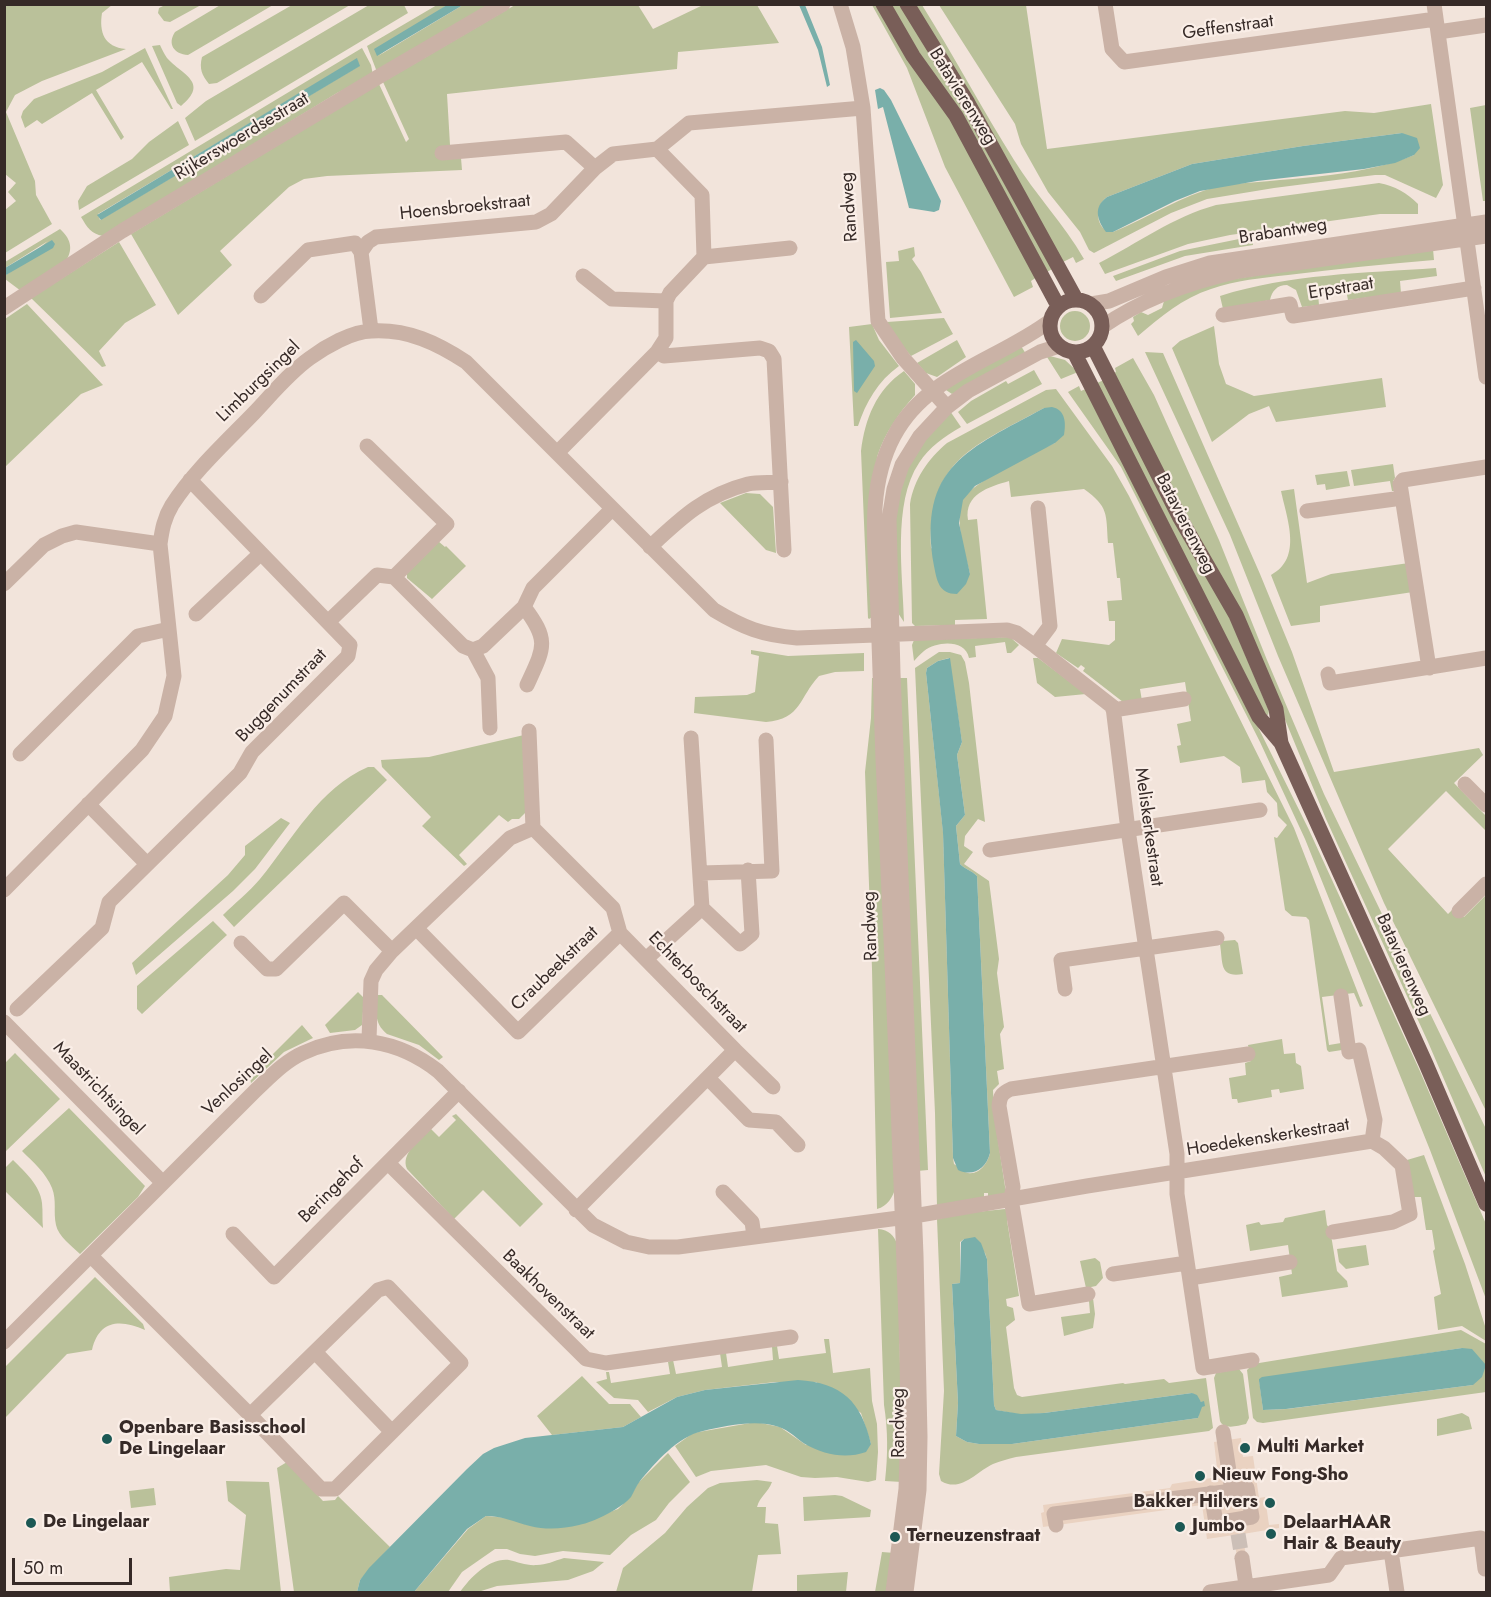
<!DOCTYPE html>
<html>
<head>
<meta charset="utf-8">
<style>
  body { margin:0 }
  #map { position:relative; width:1491px; height:1597px; overflow:hidden; background:#f2e4db; font-family:Jost,sans-serif }
  canvas { display:block }
  .frame { position:absolute; inset:0; border:6px solid #362a27; pointer-events:none }
  .scale { position:absolute; left:12px; top:1558px; width:120px; height:27px; box-sizing:border-box; border:3px solid #362a27; border-top:0; padding-left:8px; font-size:18px; line-height:21px; white-space:nowrap; color:#362a27; -webkit-text-stroke:4px #faeee7; paint-order:stroke }
</style>
</head>
<body>
<div id="map">
<canvas width="1491" height="1597"></canvas>
<div class="frame"></div>
<div class="scale">50 m</div>
</div>
<script>
const g = document.querySelector('canvas').getContext('2d');
g.lineJoin = 'round';
function paint(path, color) { g.fillStyle = color; g.fill(path, 'evenodd'); }
function trace(path, color, width, dash) { g.strokeStyle = color; g.lineWidth = width; g.lineCap = dash ? 'butt' : 'round'; g.setLineDash(dash || []); g.stroke(path); }
function drawText(font, color, halo, rows, align = 'center') {
  g.font = font + ' Jost,sans-serif'; g.lineWidth = 4.5; g.setLineDash([]); g.textBaseline = 'middle'; g.strokeStyle = halo; g.fillStyle = color; for (const [text, x, y, turn = 0] of rows) {
    g.save(); g.translate(x, y); g.rotate((+turn || 0) * Math.PI / 180); g.textAlign = isNaN(turn) ? turn : align; if (halo) g.strokeText(text, 0, 0); g.fillText(text, 0, 0); g.restore();
  }
}
const green = new Path2D(`
  M222,4l51,1 -85,50c-14,-1 -21,-11 -13,-23z
  M4,5h108l-10,8c-3,19 2,34 24,36l-84,32 -27,14 -9,17 29,69 1,14 16,29 -47,29v-43l11,-9 -8,-9 8,-9 -11,-9z
  M165,5v-1l36,1 -31,17 -6,-1 -6,-8 1,-5z
  M292,5h58l-133,78 -8,1c-7,-9 -10,-15 -7,-27z
  M369,5h35l4,8 -213,128 -10,-23 21,-17z
  M437,5h10l-69,51 85,-51h27l-113,67 -10,-26z
  M515,5h123l15,24 50,-24h54l22,38 -101,9 -1,17 -230,25 3,51 11,13 1,12 -135,6 -23,3 -15,8 -69,64 12,14 -54,50 -47,-81 248,-150 27,58 3,-3 -26,-57z
  M872,5h5l81,127 79,145 -6,4 2,6 -19,10 -69,-130 -38,-99z
  M889,5h13l36,59 114,205 -5,3z
  M914,5h8c32,51 60,104 92,155 21,34 50,64 70,99l-8,4 -3,-6 -12,6z
  M939,5h87l21,144 298,-38 29,2 57,-9 12,81 -7,13 -51,-23h-10l-101,13 -67,11 -36,14 -77,40 -5,-3 -9,-18 -32,-40 -27,-48 -6,-20zM1402,133l12,22c-58,24 -133,23 -195,31 -38,10 -70,31 -106,46 -18,-1 -19,-26 -6,-35l85,-33 111,-18z
  M160,45c2,4 4,9 7,13 15,17 43,24 14,48l-4,-3 -25,-57z
  M145,48l28,61h-2l-29,-47 -46,28 28,47 -3,3 -29,-47 -50,31 -5,-4 -12,8 -4,-11 2,-6 11,-12 68,-27z
  M362,48l9,17 2,10 -36,18 -234,143c-12,-2 -16,-9 -22,-19zM357,59l2,7 -259,154 -2,-6z
  M1486,105v96h-3l-13,-93z
  M178,121l11,24 -110,65 -1,-9 9,-15 45,-27 17,-17z
  M1379,183c16,3 28,10 39,21v10h-38l-150,21 -42,9 -83,30 -6,-11c39,-20 74,-46 117,-58z
  M60,229c10,9 14,19 6,32l-45,30 -16,-12 -1,-6 2,2 42,-34 -43,27v-6z
  M1239,239l1,5 13,-1v2l-68,11 -69,25 -3,-5 67,-25z
  M119,242l37,63 -31,18 -26,28 7,15 -4,1 -71,-69z
  M914,247l1,9 -3,3 9,13 21,41 -52,5 -4,-56 13,-1 -1,-10z
  M1433,249l1,11c-49,4 -98,9 -146,15 -26,3 -52,5 -77,14 -28,9 -51,28 -73,47l-7,-12 3,-3 -1,-4 8,-5 7,3 14,-7 2,-7 49,-19z
  M1436,268l1,8 -37,5 1,12 -53,7 -2,-10 -28,4 1,11 -17,2 -6,-17 -9,-5c-10,0 -15,6 -17,15l-47,9 -3,-13c69,-22 144,-23 216,-28z
  M27,304l76,81 -22,9 -76,73v-148z
  M1060 326a15 15 0 1 1 30 0a15 15 0 1 1-30 0Z
  M944,318l9,16 -42,22 -12,-14 -12,-20z
  M872,324l7,16 20,26c-21,15 -33,36 -41,60h-4l-5,-99z
  M1214,326l5,38 7,20 28,12 128,-18 4,29 -110,15 -7,-16 -20,8 -37,28 -40,-94 8,-7z
  M957,340l9,17 -29,20 -11,-4 -9,-10z
  M1021,346l5,8 -74,40 -9,-6z
  M1145,352l18,1 97,221 32,78 42,120 145,-24 4,7 -29,28 32,33v15l-40,-40 -58,58 60,65 6,-6 10,9 22,-22v216l-102,-208 -106,-247 -48,-121z
  M1050,356l15,4 13,12 -17,7 -14,-22z
  M1133,358l21,37 65,145 48,120 57,134 162,335v48l-58,-135 -102,-223 -82,-199 -133,-246 5,-2 -1,-4z
  M1034,370l8,14 -75,40 -9,-12 13,-11 35,-20 2,3z
  M904,371l11,13v11c-17,19 -30,38 -38,62l-5,160 -3,2 -1,-1 -7,-167c4,-32 15,-61 43,-80z
  M1104,380l116,215 49,116 -1,4 -4,-1 -167,-331z
  M1079,386l2,5 7,-3 119,236 102,206 110,239 67,155v75l-56,-149 -125,-311 -45,-97 -139,-275 -53,-75z
  M1056,389l56,77 17,30 165,332 69,178 -3,1 -6,-14 -32,4 7,48 12,-2 1,7 -13,2 -2,-2 -18,-130 -3,-3 -14,-1 -7,-6 -11,-73 3,1 10,-13 -9,-9 -1,-13 -10,-11 -2,-12 -23,3 -2,-16 -16,-11 -44,7 -3,-17 4,-1 -4,-21 14,-3 -6,-39 -45,7 2,12 -19,1 -40,-31 2,-3 -4,-3 -3,3 -22,-15 6,-14 47,6 6,-5v-19h-6l-2,-20 15,-1 -2,-22h-3l-4,-35h-5c-2,-29 1,-36 -24,-54l-73,8 -2,-16c-20,6 -45,13 -41,39l9,-1 10,100 -32,1v5l-40,1 -3,-3 -2,-119c4,-25 18,-45 37,-61l99,-53zM1044,408l11,35c-18,8 -87,41 -93,58 -7,23 3,51 8,73l-39,-26c-3,-90 44,-102 113,-140z
  M950,411l11,16c-16,9 -32,20 -42,36 -27,40 -16,112 -15,159l-8,-12 -2,-92 10,-45 21,-34z
  M1393,464l2,14 -2,3 1,10h-2l-2,-10 -36,5 -3,-16z
  M1347,471l3,15 -24,4 -1,-6 -8,1 -2,-10z
  M1294,489l13,94 24,-9 78,-11 4,29 -93,14v16l-29,4 -20,-51c32,-17 16,-56 10,-84z
  M746,493l14,1 13,13 3,46 -10,-3 -46,-47z
  M438,541l7,6 1,-1 20,20 -34,33 -25,-21v-7z
  M1010,637l9,8 -8,8h-4l-2,-11 -30,4 1,11 -7,1c-4,-19 -32,-17 -45,-7 -4,3 -7,7 -10,10l-2,-16 2,-5z
  M751,650l37,6 76,-3v18l-29,1 -16,4c-20,21 -17,43 -53,46l-72,-9 1,-16 52,-2 8,-3 4,-36 -8,-2z
  M939,652h11l11,3 4,7 4,21 16,139 -7,-3 -13,17 -1,10 9,6 -9,12 25,17 10,78 -2,14 7,54 -4,7 4,35 -7,2 2,13 -6,6 1,24 12,79 -18,5v-5h-4v5l-47,9 -2,-94 -20,-445zM949,658l13,84 -5,13 8,60 -9,11 4,38c5,5 11,6 17,12l13,277c-2,9 -10,22 -22,20 -5,-1 -10,-7 -14,-9l-1,-6 -10,-326 -17,-159 1,-5 11,-7z
  M1033,658h5l48,36 -31,3 -18,-14z
  M872,678h4l20,509c-4,11 -8,19 -19,22l-5,-240 -7,-197 6,-54z
  M897,678h10l21,492 -11,1z
  M524,735l2,77 -7,7h-7l-4,3 -9,-7 -40,40 8,9 -3,2 -42,-40 9,-9 -49,-50 -1,-7 48,-3z
  M368,767h6l13,13 -153,147 -11,-12c12,-12 26,-23 37,-36 33,-40 59,-91 108,-112z
  M281,818l9,5 -35,46 -22,22 -97,84 -4,-12 96,-88 17,-20v-9z
  M213,921l14,14 -85,79 -5,-5v-23z
  M1235,940l3,3 5,31c-24,4 -20,-11 -23,-30l3,-3z
  M358,992l6,6 -2,27 -7,5 -25,3 -5,-8z
  M377,995h5l61,62 -4,3 -20,-15 -32,-11c-14,-12 -10,-22 -10,-39z
  M302,1025l11,13 -29,14 -33,31 -1,-6z
  M1282,1039l2,15 11,-1 1,10 5,3 3,23 -24,4 -1,-4 -8,1 1,7 -34,6 -1,-4h-5l-3,-21 17,-3 -1,-12 6,-2 -3,-16z
  M15,1053l45,46 -55,53v-89z
  M69,1108l76,78 -7,11 -58,57c-8,-8 -22,-18 -24,-29 -3,-13 1,-24 -4,-37 -6,-15 -19,-26 -30,-37z
  M456,1114l87,90 -23,23 -37,-37 -29,29 -47,-50c-7,-16 14,-30 24,-40l8,8 17,-17 -4,-4z
  M1424,1155l41,109 21,65v12l-24,-15 -24,4 -4,-33 7,-3 -8,-43 2,-2 -3,-19h-6l-5,-33h-8l-6,-37z
  M13,1160c12,12 27,25 29,43 1,9 0,17 1,25l-38,-37v-23z
  M1005,1209l3,2 -1,9 12,76 -13,3 1,7 6,2 2,12 -9,7 8,61 3,7 5,2 101,-14 2,1 39,-5 5,4 37,-5 7,50 -4,3 -193,26c-8,2 -16,4 -23,7 -17,8 -32,29 -52,17l-2,-7 5,-83 -7,-172 39,-7zM964,1239l21,14 2,6 7,146 2,5 26,5 22,-2 148,-20 9,9 -3,16 -186,26h-33l-12,-2 -11,-6 2,-33 -6,-119 8,-1v-41z
  M1325,1210l2,15 3,4 7,42 10,10 1,6 -66,10 -3,-20 13,-3 -4,-29 -38,6 -4,-26 13,-3 2,3 22,-3 2,-4z
  M878,1229c11,1 16,6 20,17l4,236 -17,-1c3,-26 3,-51 -1,-76z
  M1366,1245l3,20 -23,4 -7,-7 -2,-13z
  M1095,1258l5,4 3,16 -7,8 -10,2 -6,-27z
  M95,1277l48,47 2,6c-25,-11 -46,-10 -53,20l-25,4 -62,64v-51z
  M1093,1298l2,16 -2,14 -29,8 -3,-19 29,-4 -1,-12z
  M1461,1330l25,14v48l-223,31 -6,-1 -4,-4 -6,-48 6,-6zM1462,1348l11,37 -186,24 -24,1 -4,-31z
  M824,1339h5l4,34 37,-5 2,33 5,23 1,28 -2,28 -8,2 -31,-5 -22,1 -14,-1 -35,-12 -55,6 -15,6 -21,-31 18,-13 63,-11 24,5 26,18 65,-1 -10,-31 -45,-31h-41l-70,8 -28,7 -29,15 -10,-12 -24,-2 -18,-16 11,-3 -1,-7h3l2,11 59,-9 -2,-12 5,-2 3,14 46,-7 -2,-14h6l2,14 45,-7 -1,-13 5,-1 2,13 47,-6z
  M1239,1369l4,5 6,44 -3,6c-9,2 -22,6 -26,-3l-6,-43 2,-5z
  M582,1376l27,28h21l11,13 -18,10 -71,8 -15,-19z
  M1462,1413l7,4 3,12 -35,7v-17z
  M668,1453l22,29 -21,21 -13,17 -25,15 -21,20 -47,-4 -28,5 -15,-2 -13,-5h-12l-33,23 -14,20h-34l54,-63 18,-13 22,2 20,7 76,-11 14,-5 12,-12 8,-14z
  M287,1462l36,39 12,-1 3,-4 52,51 -30,33 -3,12h-63l-17,-124z
  M757,1480l15,2c-4,11 -12,14 -15,25h9l-1,16 13,1 3,30 -23,1 -6,37h-136l7,-24 42,-35 22,-26 21,-19 12,-5z
  M226,1481l43,1 12,110h-111l-1,-15 57,-8 14,1 6,-55 -18,-14z
  M154,1488l2,17 -25,3 -2,-17z
  M835,1495l7,1 29,14 -1,7 -66,4 -1,-24z
  M882,1552l13,1 -6,39h-14z
  M564,1558l40,4 -11,9 -25,9 -71,6 -19,6h-18c11,-15 29,-34 49,-32 9,2 18,6 28,5 9,0 17,-4 27,-7z
  M848,1572l-2,20h-49v-17z`);
const plaza = new Path2D(`
  M1241,1438l2,19 10,-1 6,42 6,-1 4,28 10,-1v4l-36,6 3,24 -9,1 -3,-24 -27,4 -5,-34 -159,22 -2,-14 3,-1 -1,-7 127,-17 2,-4 46,-7 -4,-35z`);
const water = new Path2D(`
  M447,5h16l-86,51 -3,-7z
  M799,5h6l17,42 8,38 -3,2 -9,-37z
  M357,58l3,8 -259,154 -4,-5z
  M880,88l4,2 7,10 50,101 -2,9 -5,2 -25,-4 -26,-101 -5,2 -3,-19z
  M1402,133l15,5 3,10 -6,7 -19,8 -31,6 -107,12 -57,10 -25,10 -62,31h-7c-9,-12 -13,-25 1,-35l85,-33 111,-18z
  M52,240l3,4 -2,4 -47,27 -1,-7z
  M856,340l18,21 1,5 -18,27 -3,-2 -1,-49z
  M1052,407c14,3 14,17 12,28l-9,8 -80,43 -12,14 -4,23 11,51 -4,10 -9,10c-18,0 -20,-13 -23,-28 -17,-100 35,-117 110,-158z
  M950,658l12,84 -5,13 8,60 -9,11 4,38c5,5 11,6 17,12l13,277c-4,16 -17,24 -32,17l-5,-12 -10,-325 -17,-160 1,-5 11,-7z
  M975,1237l6,6 6,16 7,146 2,5 25,4 23,-1 148,-20 5,2 4,7 3,-1 1,5 -3,1 -4,11 -186,26h-33l-12,-2 -11,-6 2,-33 -6,-119 8,-1 1,-41 3,-3z
  M1462,1348l10,1 14,16 -4,12 -9,8 -187,24 -23,1 -4,-29v-2l3,-2z
  M798,1380c44,3 63,21 73,64l-5,8c-20,7 -42,3 -61,-8 -8,-5 -16,-14 -26,-17 -24,-8 -52,-1 -76,4 -25,5 -48,32 -63,50 -4,5 -6,11 -9,16 -9,11 -37,25 -52,28 -16,4 -33,5 -49,1 -16,-4 -28,-10 -44,-10l-19,13 -53,63h-57l3,-12 9,-12 98,-99 16,-15 11,-6 31,-10 98,-11 54,-30 28,-7z`);
const minorTunnel = new Path2D(`
  M1238,1534l4,24`);
const minor = new Path2D(`
  M840,4l13,43 10,61 15,213 25,37 44,49
  M1105,4l7,45 12,13 312,-43
  M1434,4l52,373
  M1438,32l48,-7
  M657,149l32,-26 174,-15
  M442,153l124,-11 29,26
  M704,257l86,-9
  M583,276l29,23 54,2
  M261,296l47,-46 47,-7 6,9
  M1091,304l18,-3 57,-24 44,-14 276,-41
  M4,308l118,-77 256,-154 125,-73
  M1223,315l67,-11 3,12 181,-28
  M1102,327c41,-29 89,-45 137,-56l247,-35
  M371,330l-10,-78 7,-10 8,-5 160,-15 15,-8 44,-46 18,-14 44,-5 45,46 2,62 -34,36 -4,8v37l-9,14 -99,100
  M657,352l7,4 96,-8 9,3 5,8 10,191
  M1307,511l95,-13
  M650,547c31,-29 55,-52 98,-63 10,-2 22,-1 33,-2
  M394,577l69,69 10,4 10,-4 41,-39 9,-19 79,-79
  M4,584l40,-39 18,-9 14,-4 84,12
  M524,607c26,34 20,41 3,78
  M196,614l64,-60
  M328,622l49,-47 17,2 53,-53 -80,-78
  M1035,646l15,-20 -12,-118
  M473,650l15,28 2,50
  M1429,668l-29,-184 3,-4 83,-13
  M1328,674l2,9 156,-25
  M1113,710l71,-11
  M20,754l118,-118 31,-7
  M1465,784l21,21
  M88,804l59,60
  M533,828l80,80 7,25 115,117 -159,160
  M990,850l270,-40
  M701,873l71,-2 -6,-131
  M4,890l138,-140 23,-34 9,-40 -14,-132c2,-14 4,-26 12,-39 22,-34 54,-63 82,-92 18,-19 35,-40 56,-55 15,-11 42,-27 62,-27 36,-2 65,12 94,31l248,248c30,18 48,25 83,28l210,-8 10,3 18,13 78,61 15,123 49,324v40l26,174 49,-8
  M702,908l38,36 12,-10 -4,-64
  M1459,911l27,-27
  M416,928l102,104 102,-99
  M241,943l26,26h9l68,-66 48,48
  M646,959l56,-51 -11,-170
  M1065,989l-4,-29 156,-22
  M17,1009l85,-81 7,-26 131,-129 12,-21 96,-96 2,-11 -160,-165
  M4,1022l159,161
  M369,1040l2,-59 5,-11 16,-19 118,-113 23,-10 -4,-97
  M735,1050l38,37
  M708,1078l41,42 27,2 22,23
  M388,1163l198,196 20,4 185,-26
  M723,1192l29,30 2,14
  M1333,1232l60,-10 17,-8 -8,-49 -18,-17 -12,-7
  M233,1234l41,43 185,-186
  M91,1256l159,159
  M1113,1274l74,-11
  M1190,1278l100,-16
  M388,1287l73,76 -126,126h-14l-71,-74 128,-125z
  M1088,1294l-59,10 -18,-105 2,-12 -14,-81c1,-10 3,-13 12,-17l237,-35
  M4,1342l252,-252c14,-13 29,-29 47,-37 47,-22 95,-13 135,18l155,154 33,17 23,5h29l236,-31 173,-30 285,-45 3,-21 -16,-70 -10,2 -8,-56
  M315,1352l77,80
  M1211,1493l5,30 36,-6 -5,-29 -15,3
  M1056,1525l-2,-11 178,-23 -9,-59
  M1391,1551l6,41
  M1242,1558l5,34
  M893,1592l13,-103 2,-66 -1,-68c-6,-199 -15,-398 -24,-596 -2,-49 -3,-97 -5,-146 -2,-59 -13,-123 16,-177 32,-61 104,-76 156,-115
  M906,1592l13,-102 1,-53 -4,-182 -23,-582 -4,-154 5,-30 8,-24 18,-29 27,-29 21,-16 72,-39 19,-6
  M1210,1592l119,-17 12,-17 140,-20 4,31`);
const major = new Path2D(`
  M883,4l30,52 43,60 102,190
  M907,4l61,99 108,196
  M1050 326a26 26 0 1 1 52 0a26 26 0 1 1-52 0Z
  M1093,346l87,172 56,97 40,94 5,34
  M1074,352l185,365 22,26 145,321 60,140`);
const markers = [
  [107,1439,6,"#1c5854"],
  [1245,1448,6,"#1c5854"],
  [1200,1476,6,"#1c5854"],
  [1270,1503,6,"#1c5854"],
  [31,1523,6,"#1c5854"],
  [1180,1527,6,"#1c5854"],
  [1271,1534,6,"#1c5854"],
  [895,1537,6,"#1c5854"]
];
const streetNames = [
  ["Geffenstraat",1228,28,-8],
  ["Batavierenweg",962,97,58],
  ["Rijkerswoerdsestraat",242,137,-31],
  ["Randweg",850,207,-94],
  ["Hoensbroekstraat",465,208,-6],
  ["Brabantweg",1283,232,-9],
  ["Erpstraat",1341,289,-9],
  ["Limburgsingel",259,382,-44],
  ["Batavierenweg",1185,524,63],
  ["Buggenumstraat",282,696,-46],
  ["Meliskerkestraat",1148,827,82],
  ["Randweg",871,926,-92],
  ["Batavierenweg",1403,965,66],
  ["Craubeekstraat",555,969,-44],
  ["Echterboschstraat",697,983,46],
  ["Venlosingel",238,1083,-43],
  ["Maastrichtsingel",98,1089,46],
  ["Hoedekenskerkestraat",1268,1138,-9],
  ["Beringehof",332,1191,-45],
  ["Baakhovenstraat",548,1295,44],
  ["Randweg",900,1423,-90]
];
const poiNames = [
  ["Openbare Basisschool",119,1429],
  ["De Lingelaar",119,1450],
  ["Multi Market",1257,1448],
  ["Nieuw Fong-Sho",1212,1476],
  ["Bakker Hilvers",1258,1503,"right"],
  ["De Lingelaar",43,1523],
  ["DelaarHAAR",1283,1524],
  ["Hair & Beauty",1283,1545],
  ["Jumbo",1192,1527],
  ["Terneuzenstraat",907,1537]
];
paint(green, '#bac19a');
paint(plaza, '#ead2c1');
paint(water, '#79afaa');
trace(minorTunnel, '#ccbfb7', 15, [15, 8]);
trace(minor, '#cab2a6', 15);
trace(major, '#795e58', 15);
for (const [x, y, r, color] of markers) { const dot = new Path2D(); dot.arc(x, y, r, 0, 2 * Math.PI); g.fillStyle = color; g.fill(dot); trace(dot, '#faeee7', 2); }
drawText('18px', '#362a27', '#faeee7', streetNames);
drawText('bold 18px', '#362a27', '#faeee7', poiNames, 'left');
</script>
</body>
</html>
